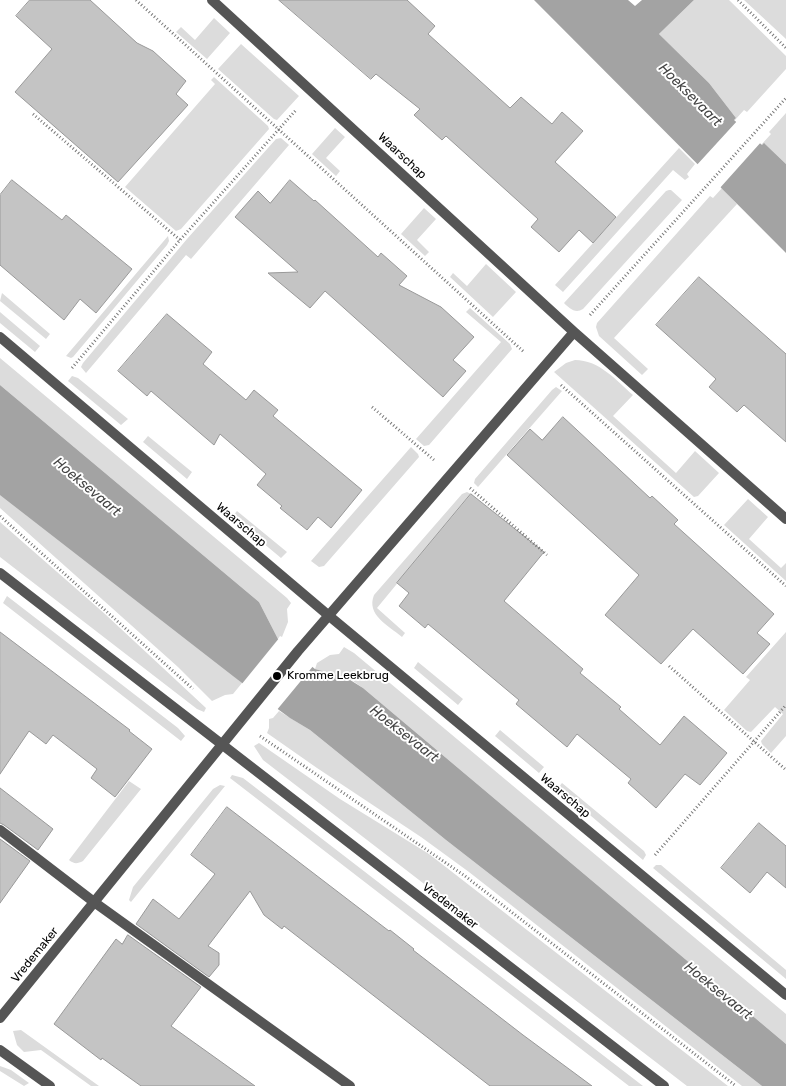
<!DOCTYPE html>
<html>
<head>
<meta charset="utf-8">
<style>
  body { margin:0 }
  canvas { display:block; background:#fff }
</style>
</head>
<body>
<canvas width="786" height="1086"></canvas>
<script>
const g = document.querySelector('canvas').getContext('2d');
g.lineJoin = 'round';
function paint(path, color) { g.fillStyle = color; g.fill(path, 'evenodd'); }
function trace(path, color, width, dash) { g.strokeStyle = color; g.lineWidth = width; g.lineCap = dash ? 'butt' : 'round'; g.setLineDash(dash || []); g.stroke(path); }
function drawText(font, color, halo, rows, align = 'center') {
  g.font = font + ' Rubik,sans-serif'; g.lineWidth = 4; g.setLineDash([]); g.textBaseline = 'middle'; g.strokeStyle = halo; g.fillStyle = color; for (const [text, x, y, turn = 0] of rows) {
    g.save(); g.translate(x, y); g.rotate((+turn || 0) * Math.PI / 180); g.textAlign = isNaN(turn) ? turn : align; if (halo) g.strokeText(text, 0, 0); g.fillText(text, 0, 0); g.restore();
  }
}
const green = new Path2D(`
  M694,0h35l57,56v13l-39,43 -3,-2 -9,10h-1l2,-2 -27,-35 -50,-49z
  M744,0h42v39z
  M214,18l16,15 -23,26 -31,-27 5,-5 14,13z
  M241,44l58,52 -22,24 -3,-1 -56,-50z
  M214,77l54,49 1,3 -88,100 -5,2 -51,-44 90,-103 -4,-4z
  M786,113v51l-21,-20 -4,1 10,-11 -2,-2z
  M335,128l10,9 -19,21 14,13 -4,5 -24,-22z
  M281,138l8,7 -98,114 -5,-4 -100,118 -5,-6 2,-4 104,-124 89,-100z
  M679,148l16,16 -8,10 2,3 -4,3 -12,-10 -110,122 -8,-7z
  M722,188l15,16 -123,134 34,31 -6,6 -43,-39 -3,-9 1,-4 113,-127 3,2z
  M669,190h2l11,10 -99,109c-8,5 -14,-1 -19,-6l102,-112z
  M424,208l12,11 -19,21 12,12 -4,4 -24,-22z
  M168,236l1,5 -2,4 -94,112 -2,1 -5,-2z
  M486,264l30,28 -23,25 -43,-40 3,-4 14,13z
  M2,293l48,41 -4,5 -46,-38z
  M470,308l40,36 2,5 -83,96 -5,1 -8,-7 85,-97 -35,-30z
  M0,312l40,34 -5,6 -35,-29z
  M0,358l287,240 4,5 -4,6 1,13 -6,15 -2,-1 -2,3 -19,-37 -259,-217z
  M575,360c24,0 41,20 58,35l-20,21 63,57 19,-22 24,22 -21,23 -4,1 -140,-125 12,-9z
  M72,376l6,2 50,41 -7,6 -53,-44z
  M556,387l6,4 -84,96 -4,-4 1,-4 77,-89z
  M148,436l44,36 -5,7 -44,-37z
  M411,447l7,7 1,3 -95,109 -5,1 -8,-6z
  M0,468l242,215 -9,11 -8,1 -13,6 -34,-34 -178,-159z
  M467,492l4,2 -94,114 28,25 -3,4c-14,-12 -36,-22 -28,-42l88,-101z
  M748,499l20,18 -19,22 32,29 5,-5v18l-62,-56z
  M237,511l50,41 -6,6 -49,-41z
  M0,522l105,92 101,94 -2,4 -7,-3 -197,-152z
  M7,596l171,132 7,8 -4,5 -178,-138z
  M786,632v104l-15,17 -9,-9 -1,-3 22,-27 -8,-7 -24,25 -4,-1 -23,-21 26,-30 -4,-3z
  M344,647l10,6 432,361v30l-423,-356 -10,-7 -38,-12 2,-6 13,-8 9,-1z
  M418,662l45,37 -5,6 -44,-37z
  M279,711l31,19 136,110 316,246h-20l-273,-214 -48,-35 -104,-69 -50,-35 2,-5v-9l4,-1z
  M500,730l44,37 -5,6 -44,-37z
  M259,743l81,56 89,55 299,232h-41l-424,-326 -9,-14z
  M232,775l11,3 400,308h-14l-399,-308z
  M129,781l12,8 -58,72c-6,3 -9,3 -14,-1z
  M562,783l82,68 2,4 -3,5 -85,-72z
  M220,785l5,1 -94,116 -2,-2 4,-13 80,-98z
  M656,865h5l125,105v9l-133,-111z
  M21,1030l78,56h-8l-50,-36 -17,2 -7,-7 -4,-14z
  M0,1066l11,4 18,13 -5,3 -24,-15z`);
const water = new Path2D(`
  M534,0h94l7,6 7,-6h52l-35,34 50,49 27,35 -2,2 28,25 2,-2 22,21v89z
  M0,385l259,217 19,37 37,30 32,9 16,10 423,356v42h-24l-316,-246 -136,-110 -20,-12 -48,-35 -242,-188z`);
const pier = new Path2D(`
  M738,120l24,21 -43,48 -24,-22z
  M280,637l34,28 -38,46 -35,-26z`);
const building = new Path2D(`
  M30,0h60l47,43 16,8 33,30 -10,13 12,11 -70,77 -103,-90 37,-43 -36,-33z
  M279,0h128l28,26 -7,8 82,74 11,-11 31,27 10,-12 21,19 -28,31 61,55 -23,26 -14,-13 -20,22 -28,-25 7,-8 -92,-83 -4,4 -28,-25 6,-6 -44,-35 -5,5z
  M12,180l50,40 4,-5 66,54 -36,44 -16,-14 -16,21 -64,-55v-70z
  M290,180l24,21 1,-1 63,57 3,-4 26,23 -8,9 42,22 33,30 -21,23 13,11 -23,26 -118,-106 -15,17 -42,-35 30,-1 -63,-55 23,-26 12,12z
  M699,277l87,77v88l-42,-37 -7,7 -28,-25 7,-8 -60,-54z
  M167,314l45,38 -9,12 43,36 8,-10 24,20 -5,6 89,74 -31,38 -13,-11 -11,13 -27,-22 2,-2 -25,-21 9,-11 -46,-40 -6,11 -63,-54 -4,5 -29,-25z
  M563,417l87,81 2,-2 26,24 -4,4 100,90 -17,19 13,11 -27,30 -50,-45 -32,35 -56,-49 34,-40 -132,-120 23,-26 12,11z
  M471,494l73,58 -40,49 79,68 -3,4 41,34 -2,2 41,36 24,-29 43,37 -27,32 -15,-11 -29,34 -28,-25 3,-4 -54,-45 -10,13 -51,-43 3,-4 -91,-76 -3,4 -26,-22 10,-13 -12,-10z
  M0,632l130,98 -1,1 23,18 -37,48 -24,-19 6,-9 -44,-34 -7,9 -17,-13 -29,43z
  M0,788l53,41 -15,21 -34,-25 -4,-2z
  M227,807l162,124 1,-1 24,19 -1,1 110,85 69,51h-102l-206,-160 -2,3 -18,-14 -14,-24 -42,55 11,7v12l-10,12 -73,-53 17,-25 26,20 36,-45 -24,-19z
  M759,823l27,23v42l-19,-16 -17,21 -29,-25z
  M0,839l30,22 -30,42z
  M128,935l73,52 -30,39 84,60h-114l-39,-28 -1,2 -47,-36 62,-85 6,5z`);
const path = new Path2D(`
  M136,0l388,352
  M738,0l48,48
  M33,114l147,126
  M590,315l196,-217
  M72,368l108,-128 116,-130
  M561,385l225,201
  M372,407l62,53
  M470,488l77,67
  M0,516l193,173
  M669,666l117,104
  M260,736l205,140 271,210
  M655,855l131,-150`);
const service = new Path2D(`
  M0,830l94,72 256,184`);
const minor = new Path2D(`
  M212,0l362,332 212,187
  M0,337l328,278 458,380
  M0,573l664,513
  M0,1018l298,-367 276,-319
  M0,1050l50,36`);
const markers = [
  [277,676,5,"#000"]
];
const streetNames = [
  ["Waarschap",402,156,43],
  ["Waarschap",241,525,40],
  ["Waarschap",565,796,40],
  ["Vredemaker",450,906,38],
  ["Vredemaker",35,955,-51]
];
const poiNames = [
  ["Kromme Leekbrug",287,676]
];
const waterNames = [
  ["Hoeksevaart",690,95,45],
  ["Hoeksevaart",87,487,40],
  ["Hoeksevaart",404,734,38],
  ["Hoeksevaart",718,991,39]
];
paint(green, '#dcdcdc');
paint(water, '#a3a3a3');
paint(pier, '#fff');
paint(building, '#c4c4c4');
trace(building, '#999', 1);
trace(path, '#777', 3, [1, 2.5]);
trace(service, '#555', 10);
trace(minor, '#555', 10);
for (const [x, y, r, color] of markers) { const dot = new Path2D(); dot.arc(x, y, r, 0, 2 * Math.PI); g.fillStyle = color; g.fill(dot); trace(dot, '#fff', 2); }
drawText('12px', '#000', '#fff', streetNames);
drawText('12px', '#000', '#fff', poiNames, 'left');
drawText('italic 14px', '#444', '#fff', waterNames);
</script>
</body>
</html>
